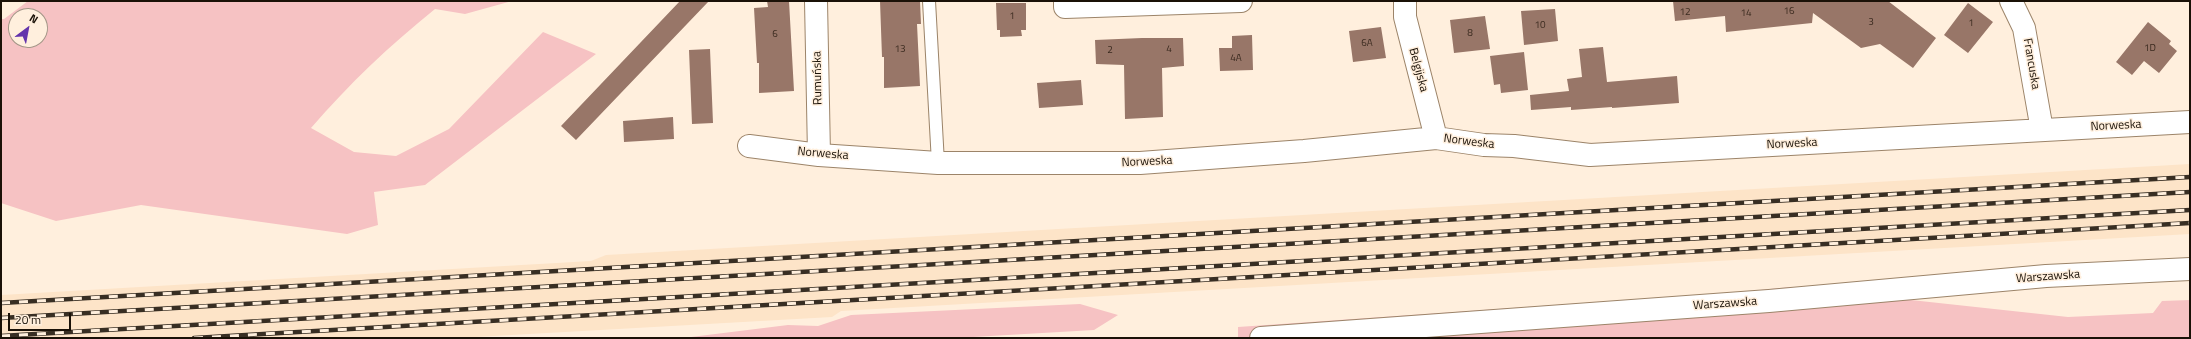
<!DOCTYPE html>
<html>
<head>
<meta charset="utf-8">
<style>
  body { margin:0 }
  #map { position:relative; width:2191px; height:339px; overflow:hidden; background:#ffefdd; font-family:"Titillium Web",sans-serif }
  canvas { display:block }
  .frame { position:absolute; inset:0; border:2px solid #1a1107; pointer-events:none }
  .north { position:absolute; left:8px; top:8px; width:40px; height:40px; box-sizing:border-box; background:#ffefdd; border:1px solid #a39687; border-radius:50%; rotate:32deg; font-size:11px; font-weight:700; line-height:16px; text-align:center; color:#1a1107 }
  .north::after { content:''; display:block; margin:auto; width:14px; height:18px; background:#6334ac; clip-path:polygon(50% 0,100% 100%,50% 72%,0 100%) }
  .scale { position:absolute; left:8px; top:313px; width:63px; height:18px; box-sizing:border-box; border:2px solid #1a1107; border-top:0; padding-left:5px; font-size:12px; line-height:14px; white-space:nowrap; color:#1a1107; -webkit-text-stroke:3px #ffefdd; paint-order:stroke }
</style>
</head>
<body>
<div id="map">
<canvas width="2191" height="339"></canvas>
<div class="frame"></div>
<div class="north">N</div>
<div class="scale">20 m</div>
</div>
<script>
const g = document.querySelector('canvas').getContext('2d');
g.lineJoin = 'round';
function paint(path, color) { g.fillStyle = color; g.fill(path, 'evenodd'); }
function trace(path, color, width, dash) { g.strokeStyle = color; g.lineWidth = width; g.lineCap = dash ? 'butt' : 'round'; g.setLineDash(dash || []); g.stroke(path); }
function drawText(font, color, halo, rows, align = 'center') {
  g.font = font + ' "Titillium Web",sans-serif'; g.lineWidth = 3; g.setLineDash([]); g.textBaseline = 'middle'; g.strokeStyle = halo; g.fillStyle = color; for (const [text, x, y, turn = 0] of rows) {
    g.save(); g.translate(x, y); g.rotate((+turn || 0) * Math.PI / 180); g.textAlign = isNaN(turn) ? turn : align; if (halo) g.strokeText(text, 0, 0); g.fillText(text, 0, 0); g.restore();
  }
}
const built = new Path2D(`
  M2190,164v70l-1349,77 -9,6 -374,21h-457v-43l590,-34 15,-6z`);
const green = new Path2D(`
  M28,1h484l-47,13 -30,-5c-46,37 -85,74 -124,119l43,24 42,4 53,-27 94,-97 53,22 -171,131 -51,7 4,33 -31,9 -206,-29 -85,16 -55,-18v-184h3zM16,16h24v24h-24z
  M1791,287l277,30 85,-4 9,-12 28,-1v38h-952v-11l491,-34z
  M1080,304l38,11 -24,15 -138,8h-273l105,-13 30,1 33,-11z`);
const building = new Path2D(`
  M680,1h29l-133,139 -15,-14z
  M767,1h22l5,90 -35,2v-30h-2l-3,-55 14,-1z
  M880,1h40l1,23h-4l3,62 -36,2v-31h-2z
  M1673,1h215l48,37 -23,30 -33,-24 -19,4 -48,-35 -1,10 -86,9 -1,-16 -50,5z
  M996,3h30v27h-5l1,6 -22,1v-7h-3z
  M1968,3l25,19 -25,31 -24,-18z
  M1555,9l3,32 -34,4 -3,-34z
  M1485,16l5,33 -36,4 -4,-33z
  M2148,22l23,19 -2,3 8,7 -18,22 -15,-12 -12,14 -16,-13z
  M1381,27l5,31 -33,4 -4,-31z
  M1252,35l1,35 -33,1 -1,-23h13v-12z
  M1142,38h41l1,28 -22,2 1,49 -38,2 -1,-54 -28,-1 -1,-24z
  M1603,47l4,35 70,-6 2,27 -67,5v-1l-41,3v-3l-40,3 -1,-15 39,-4 -2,-12 15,-2 -3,-28z
  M710,49l3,74 -21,1 -3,-74z
  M1524,52l4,38 -27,3 -1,-9 -6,1 -4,-29z
  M1081,80l2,25 -44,3 -2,-25z
  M673,117l1,22 -50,3 -1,-21z`);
const service = new Path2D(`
  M929,1l9,162`);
const minor = new Path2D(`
  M816,1l3,154
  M1065,1v6l176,-6
  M1405,1v16l31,121
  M2011,1l13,27 18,102
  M749,146l70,9 119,8h202l164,-12 132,-13 48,7 30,1 76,9 600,-33
  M1261,338l508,-37 277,-25 144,-7`);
const rail = new Path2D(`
  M1,303l2189,-126
  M1,318l2189,-126
  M1,336l2189,-126
  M194,338l1996,-115`);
const numberNames = [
  ["16",1789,12],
  ["12",1685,13],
  ["14",1746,14],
  ["1",1012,17],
  ["3",1871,23],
  ["1",1971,24],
  ["10",1540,26],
  ["8",1470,34],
  ["6",775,35],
  ["6A",1367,44],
  ["1D",2150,49],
  ["13",900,50],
  ["4",1169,50],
  ["2",1110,51],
  ["4A",1236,59]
];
const streetNames = [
  ["Francuska",2031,64,80],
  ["Belgijska",1418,70,75],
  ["Rumuńska",818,78,-91],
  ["Norweska",2116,126,-3],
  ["Norweska",1469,142,7],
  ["Norweska",1792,144,-3],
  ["Norweska",823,154,5],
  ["Norweska",1147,162,-3],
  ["Warszawska",2048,277,-4],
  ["Warszawska",1725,304,-4]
];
paint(built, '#fde4c8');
paint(green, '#f6c2c3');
paint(building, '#987668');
trace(service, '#9c8469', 14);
trace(minor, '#9c8469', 24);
trace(service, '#fff', 12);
trace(minor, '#fff', 22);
trace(rail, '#382e23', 4.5);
trace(rail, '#ffefdd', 3, [9]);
drawText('10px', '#3a2a1f', null, numberNames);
drawText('12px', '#1a1107', '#ffefdd', streetNames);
</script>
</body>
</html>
